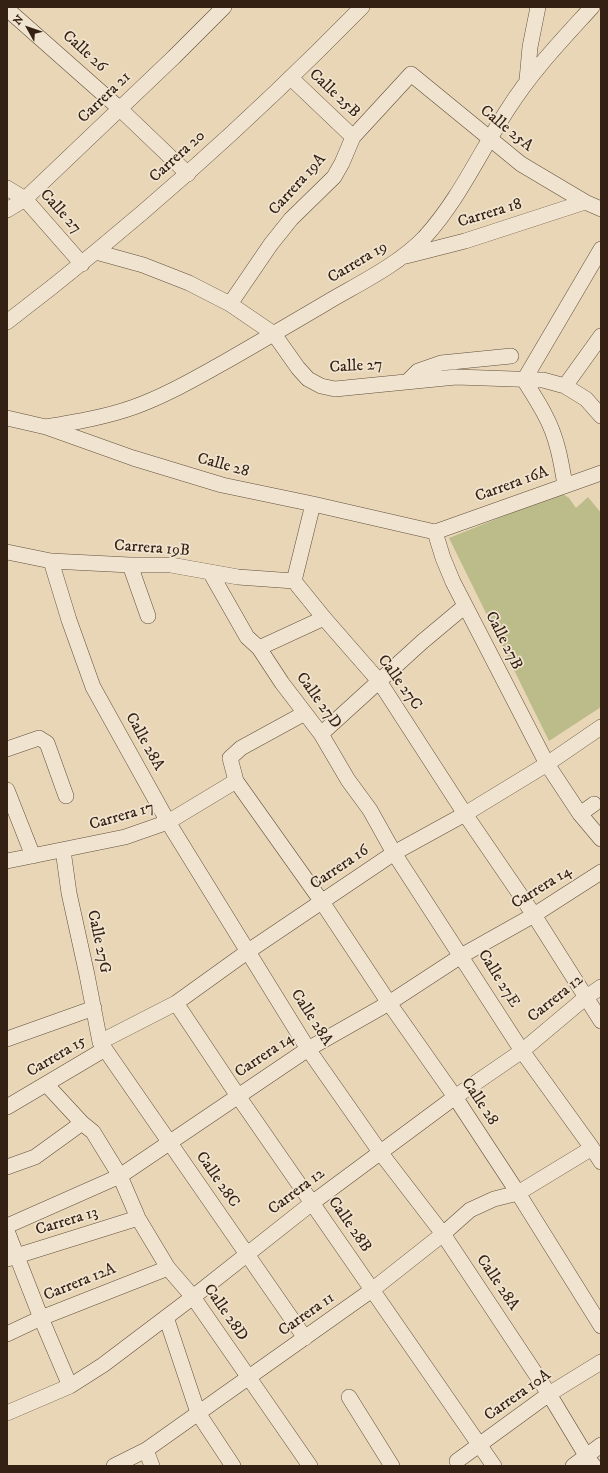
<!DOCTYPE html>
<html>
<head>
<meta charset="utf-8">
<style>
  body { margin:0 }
  #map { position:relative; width:608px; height:1473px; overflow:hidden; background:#e8d6b6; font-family:"IM FELL DW Pica",serif }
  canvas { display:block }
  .frame { position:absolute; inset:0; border:8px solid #342113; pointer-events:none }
  .north { position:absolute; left:8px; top:8px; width:40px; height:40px; -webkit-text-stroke:3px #f0e4d0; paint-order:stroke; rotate:310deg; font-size:11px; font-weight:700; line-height:16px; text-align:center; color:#342113 }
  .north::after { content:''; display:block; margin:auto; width:14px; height:18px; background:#342113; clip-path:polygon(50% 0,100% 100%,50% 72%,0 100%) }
</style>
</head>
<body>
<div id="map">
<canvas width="608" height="1473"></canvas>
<div class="frame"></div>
<div class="north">N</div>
</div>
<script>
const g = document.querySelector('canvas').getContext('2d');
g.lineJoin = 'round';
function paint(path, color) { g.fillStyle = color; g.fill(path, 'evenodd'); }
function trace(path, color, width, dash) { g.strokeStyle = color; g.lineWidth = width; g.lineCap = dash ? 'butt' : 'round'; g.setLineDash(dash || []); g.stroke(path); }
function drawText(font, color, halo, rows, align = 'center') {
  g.font = font + ' "IM FELL DW Pica",serif'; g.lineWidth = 3.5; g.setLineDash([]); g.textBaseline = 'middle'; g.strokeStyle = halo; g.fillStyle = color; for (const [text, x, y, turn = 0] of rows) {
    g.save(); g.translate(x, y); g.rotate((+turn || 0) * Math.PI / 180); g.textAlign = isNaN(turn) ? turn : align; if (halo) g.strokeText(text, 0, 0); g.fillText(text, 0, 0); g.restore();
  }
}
const green = new Path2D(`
  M561,493l8,5 7,10 12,-11 13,16v194l-52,34 -100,-203z`);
const minor = new Path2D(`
  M7,9l112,99 69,66
  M291,78l62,59
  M527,80l3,-33 8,-40
  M7,188l18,11 57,65
  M7,210l18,-11 149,-142 50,-50
  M96,252l47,13 46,18 41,21 44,30 24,34 10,11 13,7 14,3 121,-12 87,3 22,6 21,13 15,17
  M406,256l59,-15 120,-39
  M230,304l41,-60 20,-25 43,-42 8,-14 11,-26 58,-63 110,90 64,38 16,7
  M7,322c126,-96 244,-202 355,-315
  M408,381l10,-10 23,-8 70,-7
  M565,386l36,-50
  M7,418l39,9 87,31 89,27 91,19 122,28
  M46,427c30,-5 60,-10 88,-20 31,-11 60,-28 89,-44 35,-20 69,-40 103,-60 32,-19 72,-38 98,-65 35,-38 56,-86 84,-129 24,-38 54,-69 84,-102
  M565,485c-4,-24 -8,-48 -20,-70 -6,-12 -14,-24 -21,-35l77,-131
  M435,532l8,26 10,24 94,182 33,50 21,25
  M435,532l166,-59
  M7,552l44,9 79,4h41l67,12 56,4
  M51,561l18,59 24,67 75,135 140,227 72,103 63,82 106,160 38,63 7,9
  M130,565l18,51
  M210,572l37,65 12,11 23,35 39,51 27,46 22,30 24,43 128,198 70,97 9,14
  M294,581l30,37 55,63 86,133 69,101 67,106
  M294,581l19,-77
  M259,648l65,-30
  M305,713l-64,35 -11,10 6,23 86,121 67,101 66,94 63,96 83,133
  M321,734l101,-92 43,-36
  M7,749l32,-11 8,5 19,53
  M7,790l26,66
  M580,814l14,-10
  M63,850l6,43 18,82 13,67 205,296
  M7,861l118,-24 43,-15 68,-41
  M176,1003l62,93 256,370
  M7,1039l87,-31
  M100,1042l76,-39 71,-51 147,-99 71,-39 82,-50 54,-37
  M46,1084l36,39 11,9 27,44 18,42 30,50 25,29 117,169
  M7,1107l98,-58
  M7,1167l28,-10 47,-34
  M7,1226l113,-50 188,-127 81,-46 72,-47 73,-41 67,-43
  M7,1231l34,87 29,68
  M7,1259l131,-41
  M166,1317l32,96 35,53
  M7,1334l34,-16 127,-50
  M349,1397l43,69
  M7,1413l63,-27 33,-21 90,-68 119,-94 143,-106 67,-46 63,-53 16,-11
  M146,1450l6,16
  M457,1461l92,-67 52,-32
  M114,1466l32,-16 226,-160 71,-56 27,-24 24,-11 24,-6 74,-45
  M573,1466l28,-21`);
const streetNames = [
  ["Calle 26",84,52,42],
  ["Calle 25B",334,94,43],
  ["Carrera 21",105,98,-44],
  ["Calle 25A",506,129,39],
  ["Carrera 20",178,157,-42],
  ["Carrera 19A",298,185,-48],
  ["Calle 27",60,212,48],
  ["Carrera 18",490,214,-17],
  ["Carrera 19",358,263,-31],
  ["Calle 27",356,367,-3],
  ["Calle 28",223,466,15],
  ["Carrera 16A",512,485,-20],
  ["Carrera 19B",152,549,4],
  ["Calle 27B",503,641,63],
  ["Calle 27C",399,683,54],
  ["Calle 27D",318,701,54],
  ["Calle 28A",144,742,61],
  ["Carrera 17",122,817,-16],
  ["Carrera 16",340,868,-34],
  ["Carrera 14",542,888,-32],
  ["Calle 27G",98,942,78],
  ["Calle 27E",498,979,58],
  ["Carrera 12",556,999,-39],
  ["Calle 28A",311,1018,57],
  ["Carrera 14",265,1056,-34],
  ["Carrera 15",57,1057,-31],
  ["Calle 28",479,1102,56],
  ["Calle 28C",217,1180,55],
  ["Carrera 12",297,1192,-37],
  ["Carrera 13",67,1222,-17],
  ["Calle 28B",349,1225,55],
  ["Carrera 12A",80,1283,-22],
  ["Calle 28A",497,1283,56],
  ["Calle 28D",225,1313,55],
  ["Carrera 11",307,1315,-35],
  ["Carrera 10A",518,1396,-35]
];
paint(green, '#bbbc8a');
trace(minor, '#614e3c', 16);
trace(minor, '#f0e4d0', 15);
drawText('16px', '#342113', '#f0e4d0', streetNames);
</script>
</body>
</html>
